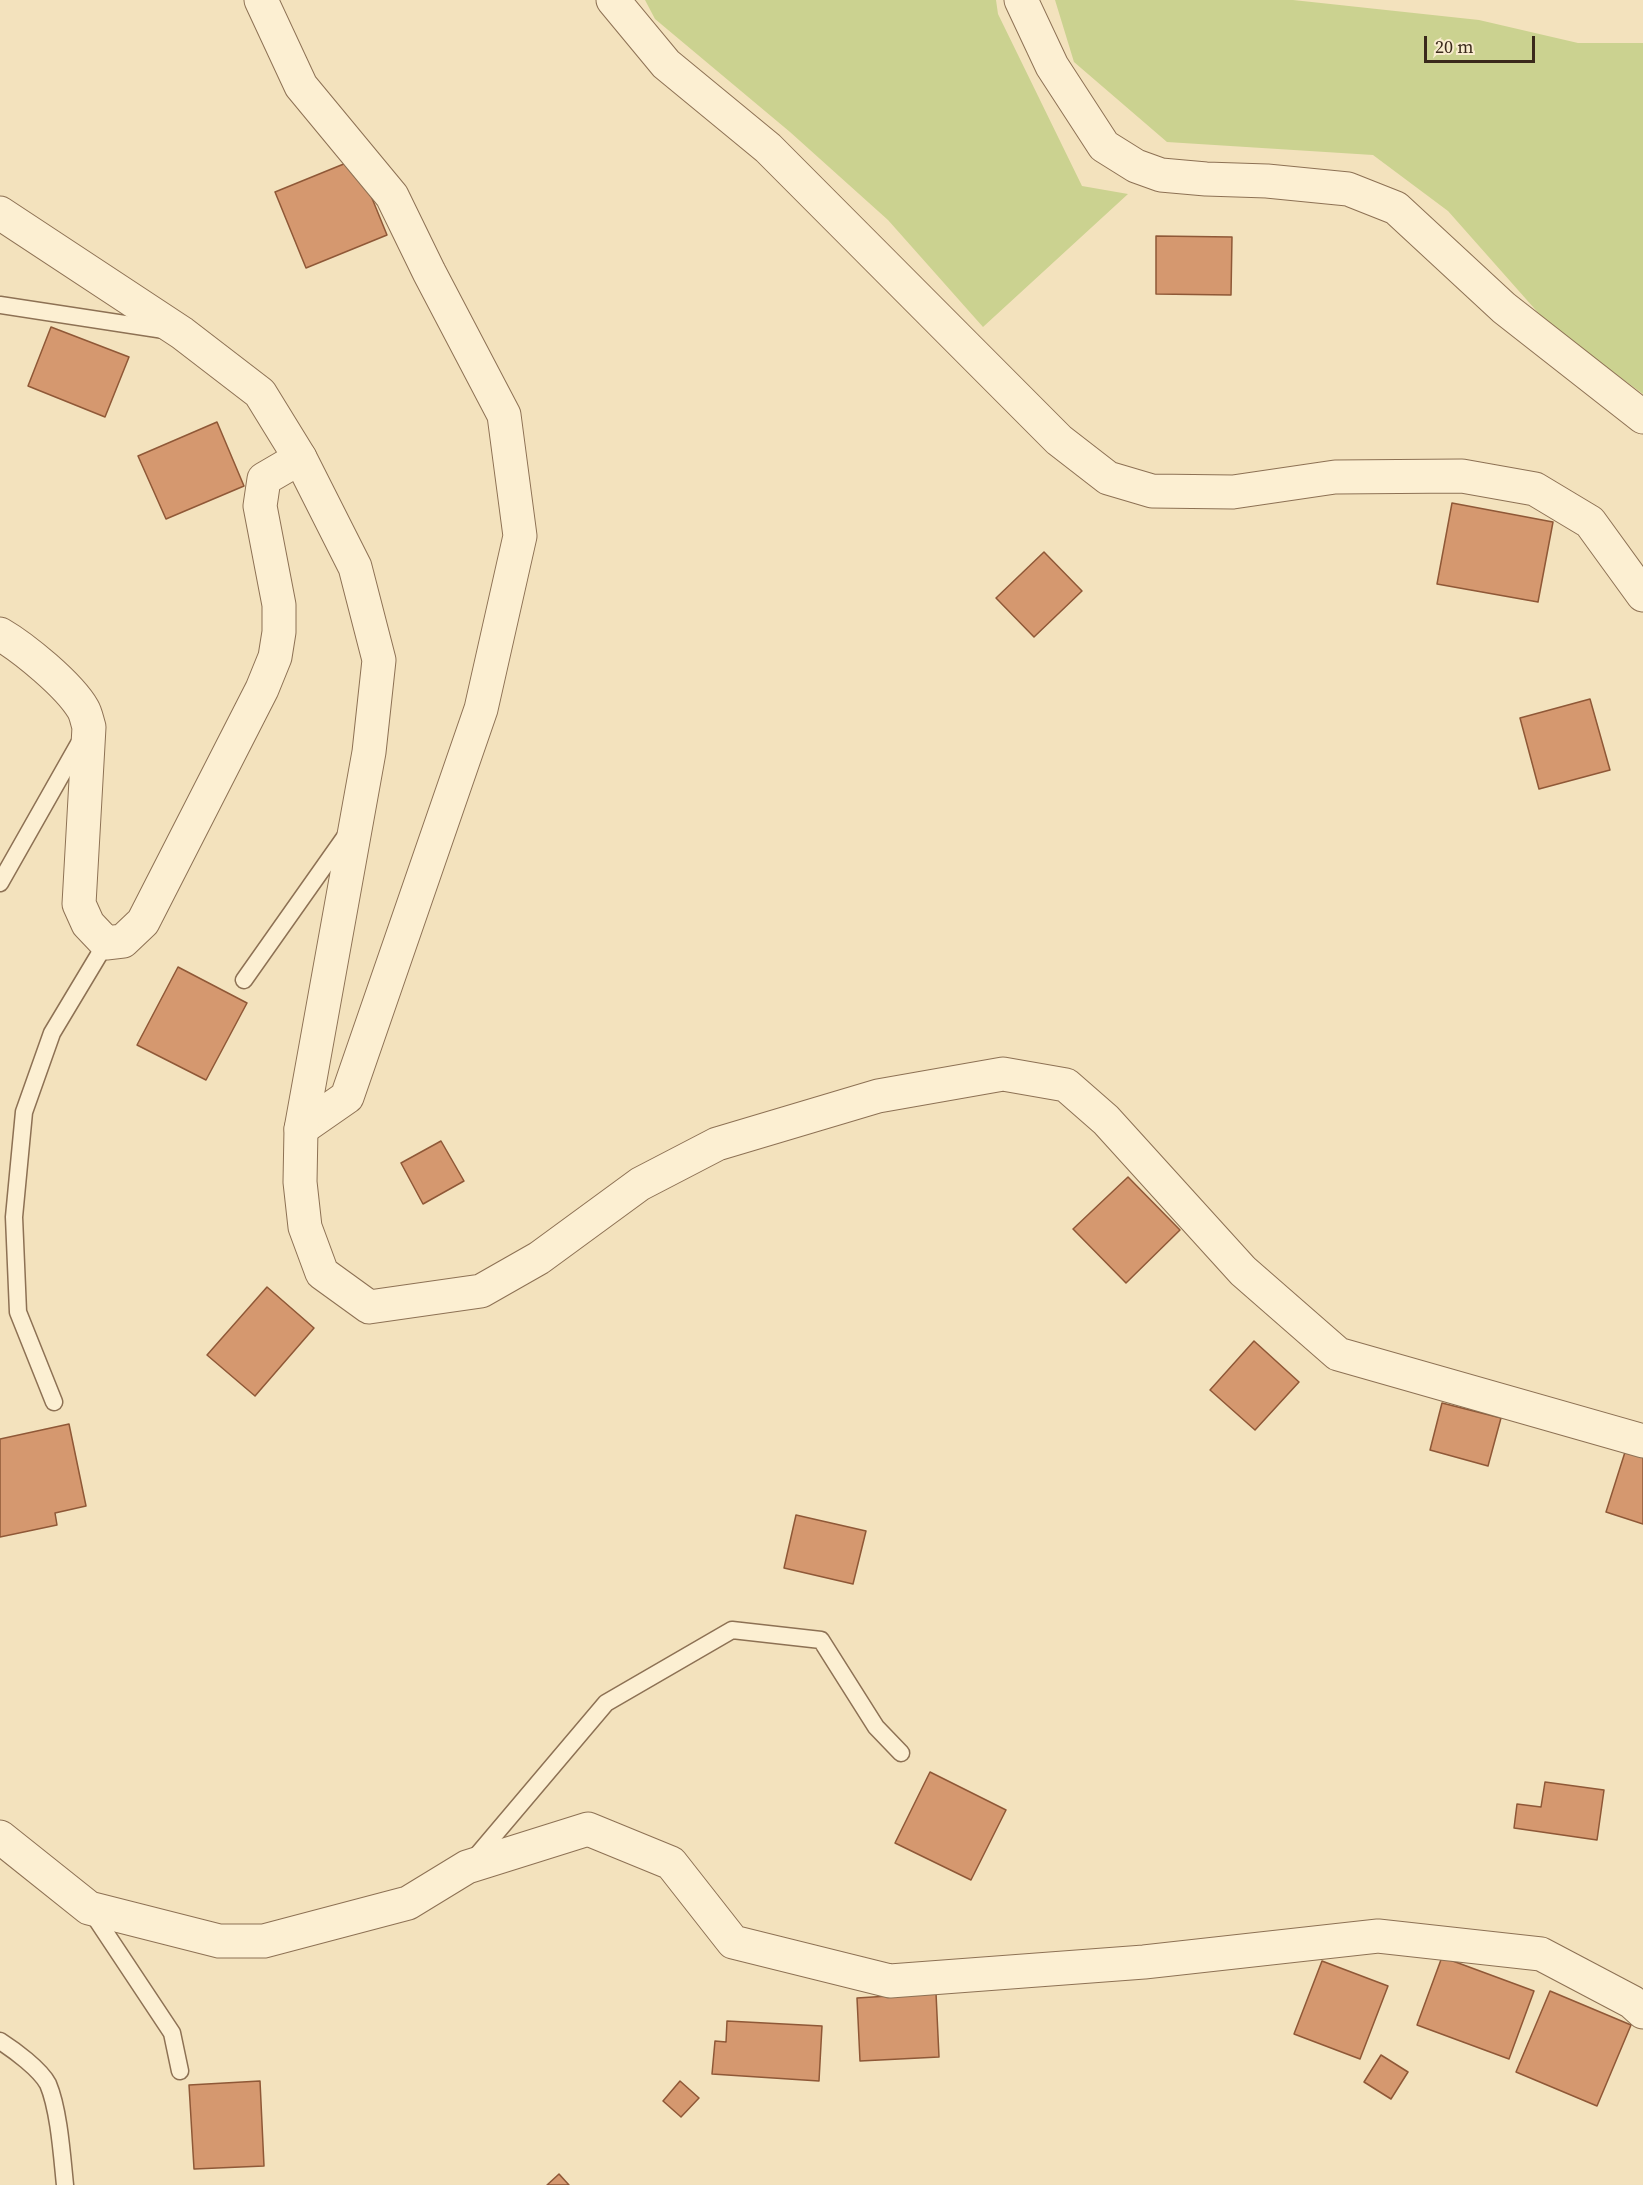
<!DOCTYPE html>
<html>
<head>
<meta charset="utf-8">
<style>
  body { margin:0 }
  #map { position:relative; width:1643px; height:2185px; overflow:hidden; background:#f3e2bd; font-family:"Source Serif 4",serif }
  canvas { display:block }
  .scale { position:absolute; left:1424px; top:36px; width:111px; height:27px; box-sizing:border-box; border:3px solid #3a291b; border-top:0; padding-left:8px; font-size:18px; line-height:21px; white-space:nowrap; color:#3a291b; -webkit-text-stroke:4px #f9ecce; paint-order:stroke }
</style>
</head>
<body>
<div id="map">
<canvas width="1643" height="2185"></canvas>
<div class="scale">20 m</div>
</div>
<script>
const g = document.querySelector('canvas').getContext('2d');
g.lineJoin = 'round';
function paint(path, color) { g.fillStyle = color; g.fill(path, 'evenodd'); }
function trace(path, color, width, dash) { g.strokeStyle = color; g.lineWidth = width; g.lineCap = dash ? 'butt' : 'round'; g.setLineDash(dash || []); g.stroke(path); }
const green = new Path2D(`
  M645,0h351l2,14 84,172 46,8 -145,133 -95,-107 -98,-88 -135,-113z
  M1055,0h238l186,20 99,23h65v351l-94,-69 -101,-114 -75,-56 -206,-13 -93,-80z`);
const building = new Path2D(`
  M356,159l31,76 -81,33 -31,-76z
  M1156,236l76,1 -1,58 -75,-1z
  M51,327l78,30 -24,60 -77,-31z
  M217,422l27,64 -78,33 -28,-63z
  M1452,503l101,19 -15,80 -101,-18z
  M1044,552l38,39 -48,46 -38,-39z
  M1590,699l20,71 -71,19 -19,-71z
  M178,967l69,36 -41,77 -69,-35z
  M441,1141l23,40 -41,23 -22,-41z
  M1128,1177l52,53 -54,53 -53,-54z
  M267,1287l47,41 -59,68 -48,-41z
  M1254,1341l45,41 -44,48 -45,-40z
  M1442,1403l59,15 -13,48 -58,-16z
  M69,1424l17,82 -31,7 2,12 -57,12v-98z
  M1626,1449l17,6v69l-37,-12z
  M796,1515l70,16 -13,53 -69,-16z
  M930,1772l76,38 -35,70 -76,-37z
  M1545,1782l59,8 -7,50 -83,-12 3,-24 24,3z
  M1442,1957l92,34 -25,68 -92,-34z
  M1322,1961l66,25 -28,73 -66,-25z
  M1550,1991l81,34 -34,81 -81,-34z
  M936,1993l3,64 -79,4 -3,-63z
  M727,2021l95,5 -3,55 -107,-7 3,-33 11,1z
  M1381,2055l27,17 -17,27 -27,-17z
  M260,2081l4,85 -70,3 -5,-84z
  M680,2081l19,17 -18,19 -18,-16z
  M559,2174l10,11h-22z`);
const service = new Path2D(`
  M0,305l164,25
  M0,883l81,-143
  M244,980l103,-146
  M54,1402l-36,-90 -4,-95 10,-105 28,-79 54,-90
  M474,1859l132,-156 126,-73 89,10 55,87 25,26
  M91,1911l81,122 8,38
  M0,2041c14,9 40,28 48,43 11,26 14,72 17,101`);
const minor = new Path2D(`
  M261,0l40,86 91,110 37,76 75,143 16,121 -39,173 -134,388 -46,32
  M613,0l53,64 102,84 291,292 49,38 44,13 81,1 102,-15 127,-1 73,13 55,33 53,73
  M1021,0l31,66 52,80 32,20 25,9 45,4 61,2 81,8 48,19 108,100 139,109
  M0,634c24,14 69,51 83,75 3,5 4,12 6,18l-10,177 9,20 18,19 17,-2 20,-19 119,-233 13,-32 4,-25v-27l-19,-99 4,-27 36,-21
  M0,1837l89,71 130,33h45l144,-38 59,-36 121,-38 83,34 62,79 157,39 254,-19 234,-26 163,18 91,48 11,10`);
const tertiary = new Path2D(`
  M0,213l182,120 78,60 40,65 55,109 24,93 -10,92 -68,377 -1,53 5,45 17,46 47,34 112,-16 58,-33 101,-74 77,-40 161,-48 125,-22 63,11 40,35 137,151 95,83 305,87`);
paint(green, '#cbd290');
paint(building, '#d5986f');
trace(building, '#8f5837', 1.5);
trace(service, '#8d7154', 19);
trace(minor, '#8d7154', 35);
trace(tertiary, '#8d7154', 35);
trace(service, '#fcefd2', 16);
trace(minor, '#fcefd2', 33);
trace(tertiary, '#fcefd2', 33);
</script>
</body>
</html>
